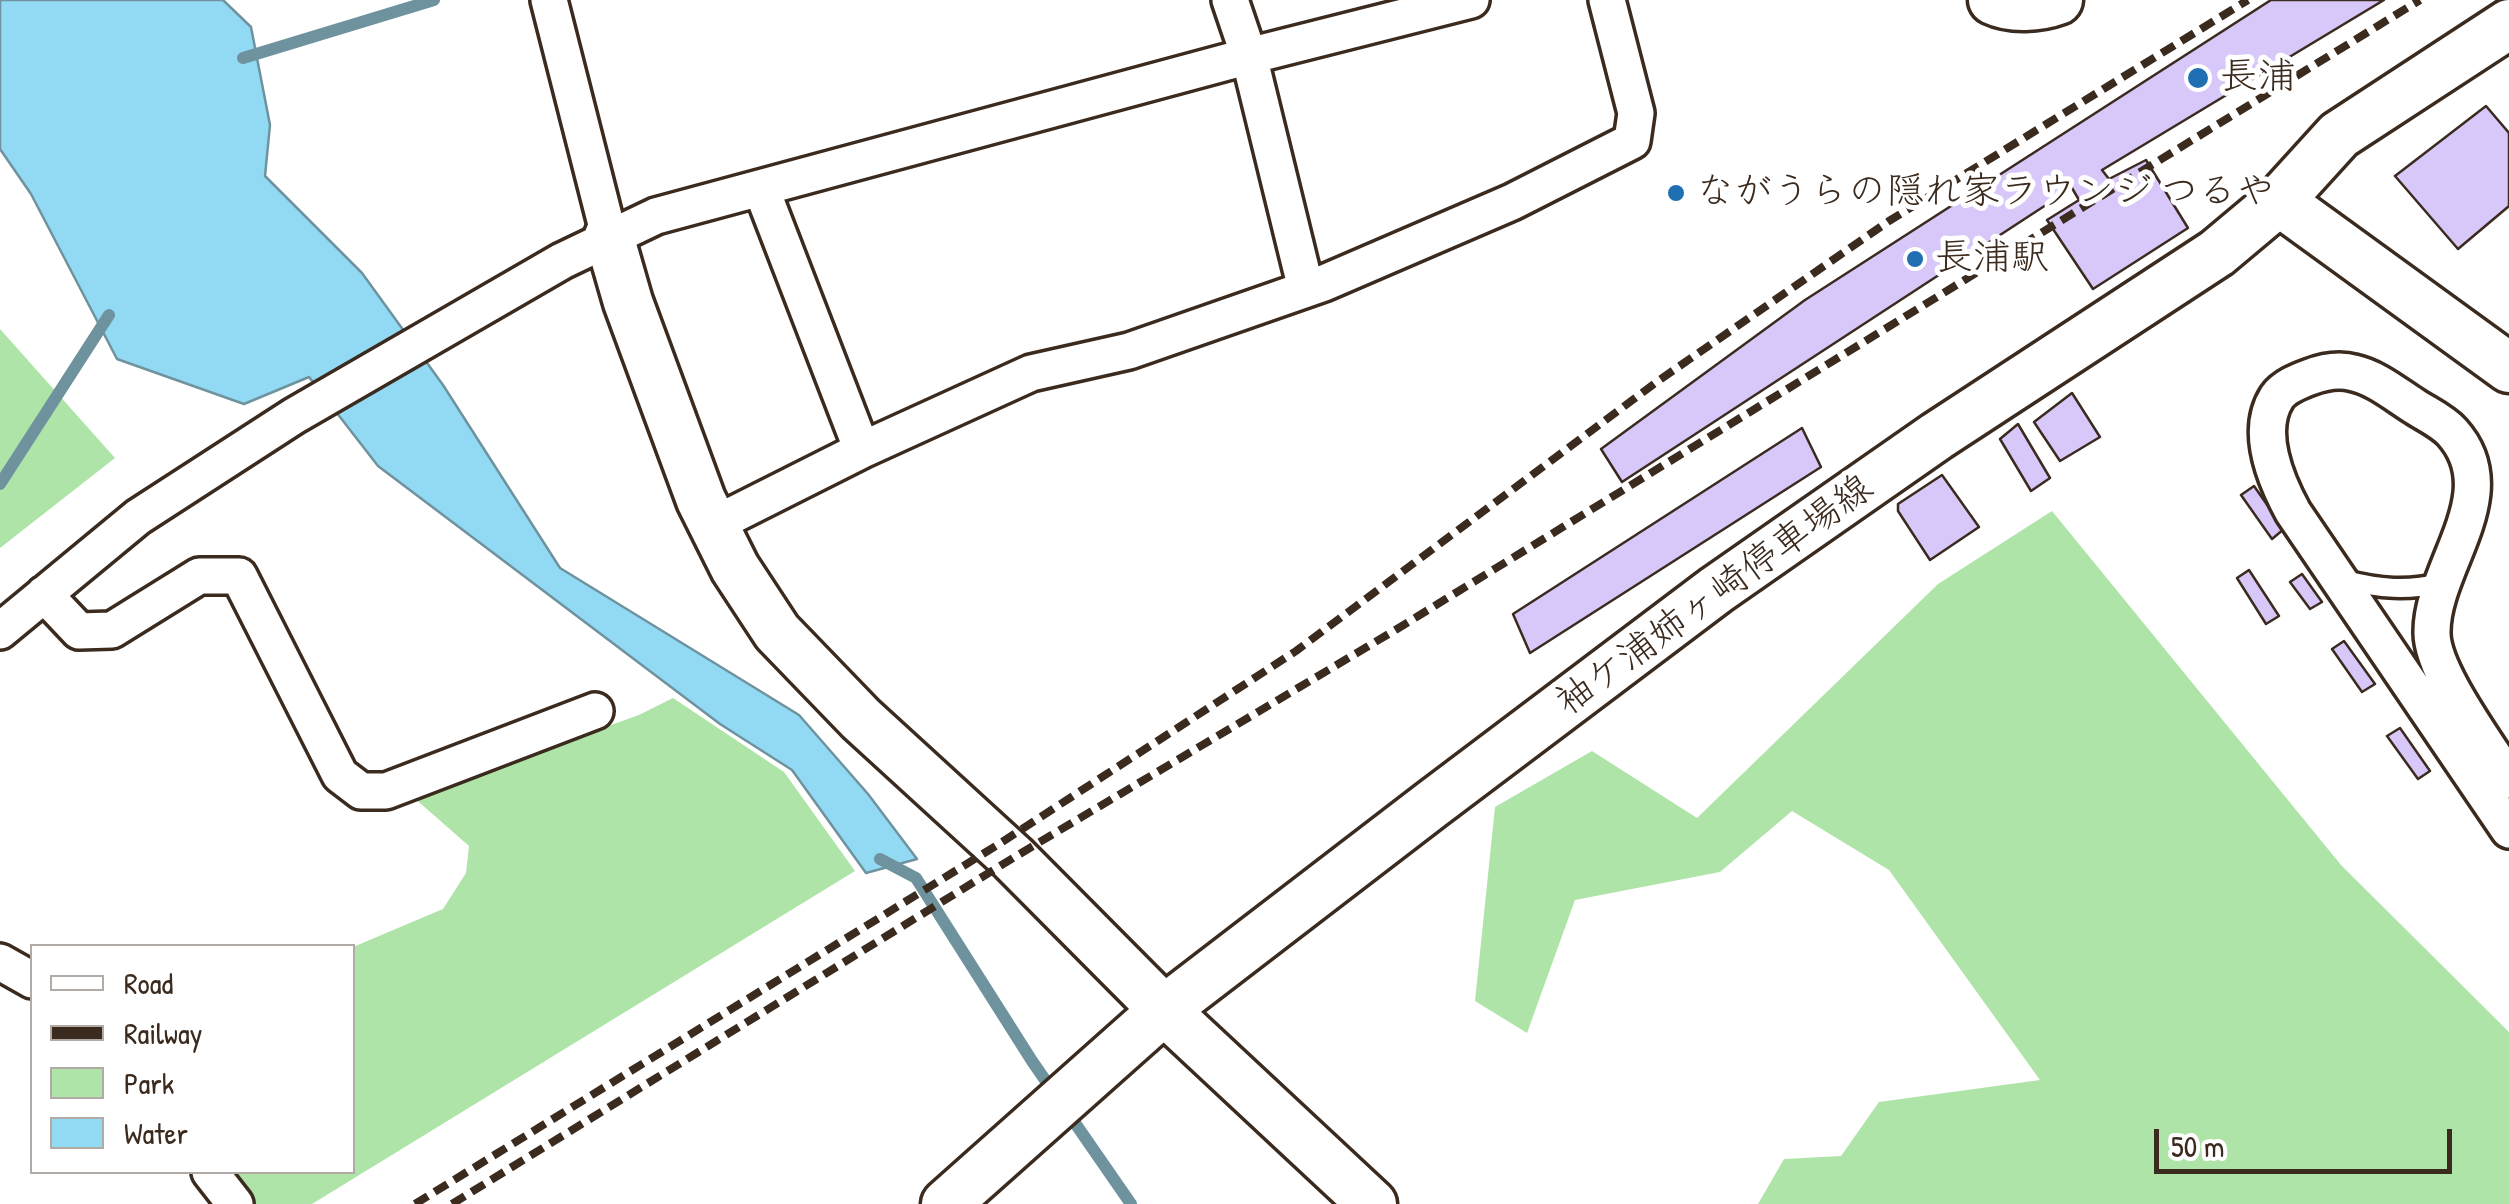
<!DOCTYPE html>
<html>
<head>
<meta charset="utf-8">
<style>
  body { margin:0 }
  #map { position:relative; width:2509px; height:1204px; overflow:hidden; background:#fff; font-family:"Patrick Hand",sans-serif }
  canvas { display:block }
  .legend { position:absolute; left:30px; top:944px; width:325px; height:230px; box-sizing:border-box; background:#fff; border:2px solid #b1aaa5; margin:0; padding:12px 18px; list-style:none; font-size:30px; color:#3b2a1e }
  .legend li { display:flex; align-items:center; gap:20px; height:50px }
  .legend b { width:50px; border:2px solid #b1aaa5 }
  .scale { position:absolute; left:2154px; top:1129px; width:298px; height:45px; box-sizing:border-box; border:5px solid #3b2a1e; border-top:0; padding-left:12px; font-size:30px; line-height:35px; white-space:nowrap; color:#3b2a1e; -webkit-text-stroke:8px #fff; paint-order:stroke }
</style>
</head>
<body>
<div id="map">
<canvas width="2509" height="1204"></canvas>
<ul class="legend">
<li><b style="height:12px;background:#fff"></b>Road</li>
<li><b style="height:12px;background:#3b2a1e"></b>Railway</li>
<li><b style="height:28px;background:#aee4a7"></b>Park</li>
<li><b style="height:28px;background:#92d9f4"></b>Water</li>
</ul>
<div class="scale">50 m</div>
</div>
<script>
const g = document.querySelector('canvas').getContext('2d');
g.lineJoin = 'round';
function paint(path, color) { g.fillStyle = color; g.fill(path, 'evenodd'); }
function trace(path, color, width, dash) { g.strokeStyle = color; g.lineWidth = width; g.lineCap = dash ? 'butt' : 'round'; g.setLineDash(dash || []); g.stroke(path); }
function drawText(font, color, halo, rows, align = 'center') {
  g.font = font + ' "Patrick Hand","Klee One",sans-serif'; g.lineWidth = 10; g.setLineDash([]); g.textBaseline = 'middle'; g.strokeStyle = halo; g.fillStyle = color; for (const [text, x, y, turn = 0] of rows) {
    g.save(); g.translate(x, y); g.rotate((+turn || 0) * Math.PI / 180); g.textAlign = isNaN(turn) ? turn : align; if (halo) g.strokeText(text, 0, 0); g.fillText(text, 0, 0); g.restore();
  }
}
const green = new Path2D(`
  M0,329l115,129 -115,90z
  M2052,511l289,354 168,167v172h-751l26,-45 57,-3 38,-54 161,-22 -151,-210 -97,-59 -72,61 -145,28 -48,133 -52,-32 20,-194 97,-56 105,67 241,-234z
  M673,698l111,74 71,99 -543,333h-65l-24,-32h129l1,-225 90,-38 23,-36 3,-27 -57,-50 227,-81z`);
const water = new Path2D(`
  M0,0h223l28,27 19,98 -5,51 97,97 81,112 117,183 239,147 69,79 49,65 -51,14 -74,-103 -72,-46 -342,-258 -69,-89 -65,27 -127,-45 -86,-165 -31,-45z`);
const stream = new Path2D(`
  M243,58l191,-58
  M0,484l109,-169
  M880,859l36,19 116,183 99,143`);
const building = new Path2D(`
  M2271,0h113l-282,170 7,9 37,-19 42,68 -95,61 -46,-69 32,-20 -7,-12 -450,294 -21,-33 204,-149z
  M2486,106l23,27v73l-51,43 -63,-73z
  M2072,393l28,44 -40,24 -26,-39z
  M2018,424l32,54 -19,13 -31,-52z
  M1802,428l19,39 -291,186 -17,-39z
  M1942,475l37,52 -49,33 -32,-49v-7z
  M2254,486l30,43 -12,10 -31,-44z
  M2249,570l30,46 -13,8 -29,-46z
  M2302,574l20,28 -12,7 -20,-27z
  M2344,641l31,43 -13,8 -30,-43z
  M2400,728l30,43 -12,8 -31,-43z`);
const lane = new Path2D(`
  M2345,580c35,9 62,11 97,3`);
const street = new Path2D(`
  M549,0l60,236
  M1230,0l19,56 57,233
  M761,188l101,262
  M713,525l149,-75 169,-77 98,-22 195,-68 188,-81 120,-61 4,-28 -29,-113
  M44,594l35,37 33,-1 87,-54h40l101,199 21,16h25l209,-80
  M0,631l138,-114 156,-101 268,-155 94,-45 593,-160 222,-56
  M2509,780c-21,-35 -77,-108 -77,-147 -1,-66 76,-139 20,-201 -10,-11 -26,-18 -38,-26 -19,-12 -38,-28 -60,-33 -14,-4 -31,-1 -44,4 -11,4 -26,10 -33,20 -22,34 -1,84 16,115l216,318
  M0,962l32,18
  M210,1172l25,32`);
const secondary = new Path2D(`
  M1993,0c19,9 46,7 65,0
  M2279,201l230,167
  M609,236l19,66 73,198 34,68 42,64 84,87 152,139 151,152 208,194
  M946,1204l218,-194 267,-205 285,-215 221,-154 280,-183 62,-52 60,-66 170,-111`);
const rail = new Path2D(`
  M415,1204l584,-360 297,-193 362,-270 231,-160 359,-221
  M452,1204l561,-346 384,-229 1023,-629`);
const markers = [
  [2198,78,12,"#1f6fb2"],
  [1676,193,10,"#1f6fb2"],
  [1915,259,10,"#1f6fb2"]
];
const poiNames = [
  ["長浦",2220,78],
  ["ながうらの隠れ家ラウンジ つるや",1696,193],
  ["長浦駅",1935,259]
];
const streetNames = [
  ["袖ケ浦姉ヶ崎停車場線",1715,596,-36]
];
paint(green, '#aee4a7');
paint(water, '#92d9f4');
trace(water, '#6f939e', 2.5);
trace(stream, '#6f939e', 12);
paint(building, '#d8c8fa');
trace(building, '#3b2a1e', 2.5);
trace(lane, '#3b2a1e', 25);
trace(street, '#3b2a1e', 42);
trace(secondary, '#3b2a1e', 55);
trace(lane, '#fff', 18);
trace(street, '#fff', 35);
trace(secondary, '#fff', 48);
trace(rail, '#3b2a1e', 8, [15, 8]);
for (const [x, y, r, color] of markers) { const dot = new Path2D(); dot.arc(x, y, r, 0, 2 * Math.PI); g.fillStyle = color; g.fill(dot); trace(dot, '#fff', 4); }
drawText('38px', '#3b2a1e', '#fff', poiNames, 'left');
drawText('38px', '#3b2a1e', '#fff', streetNames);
</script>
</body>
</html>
